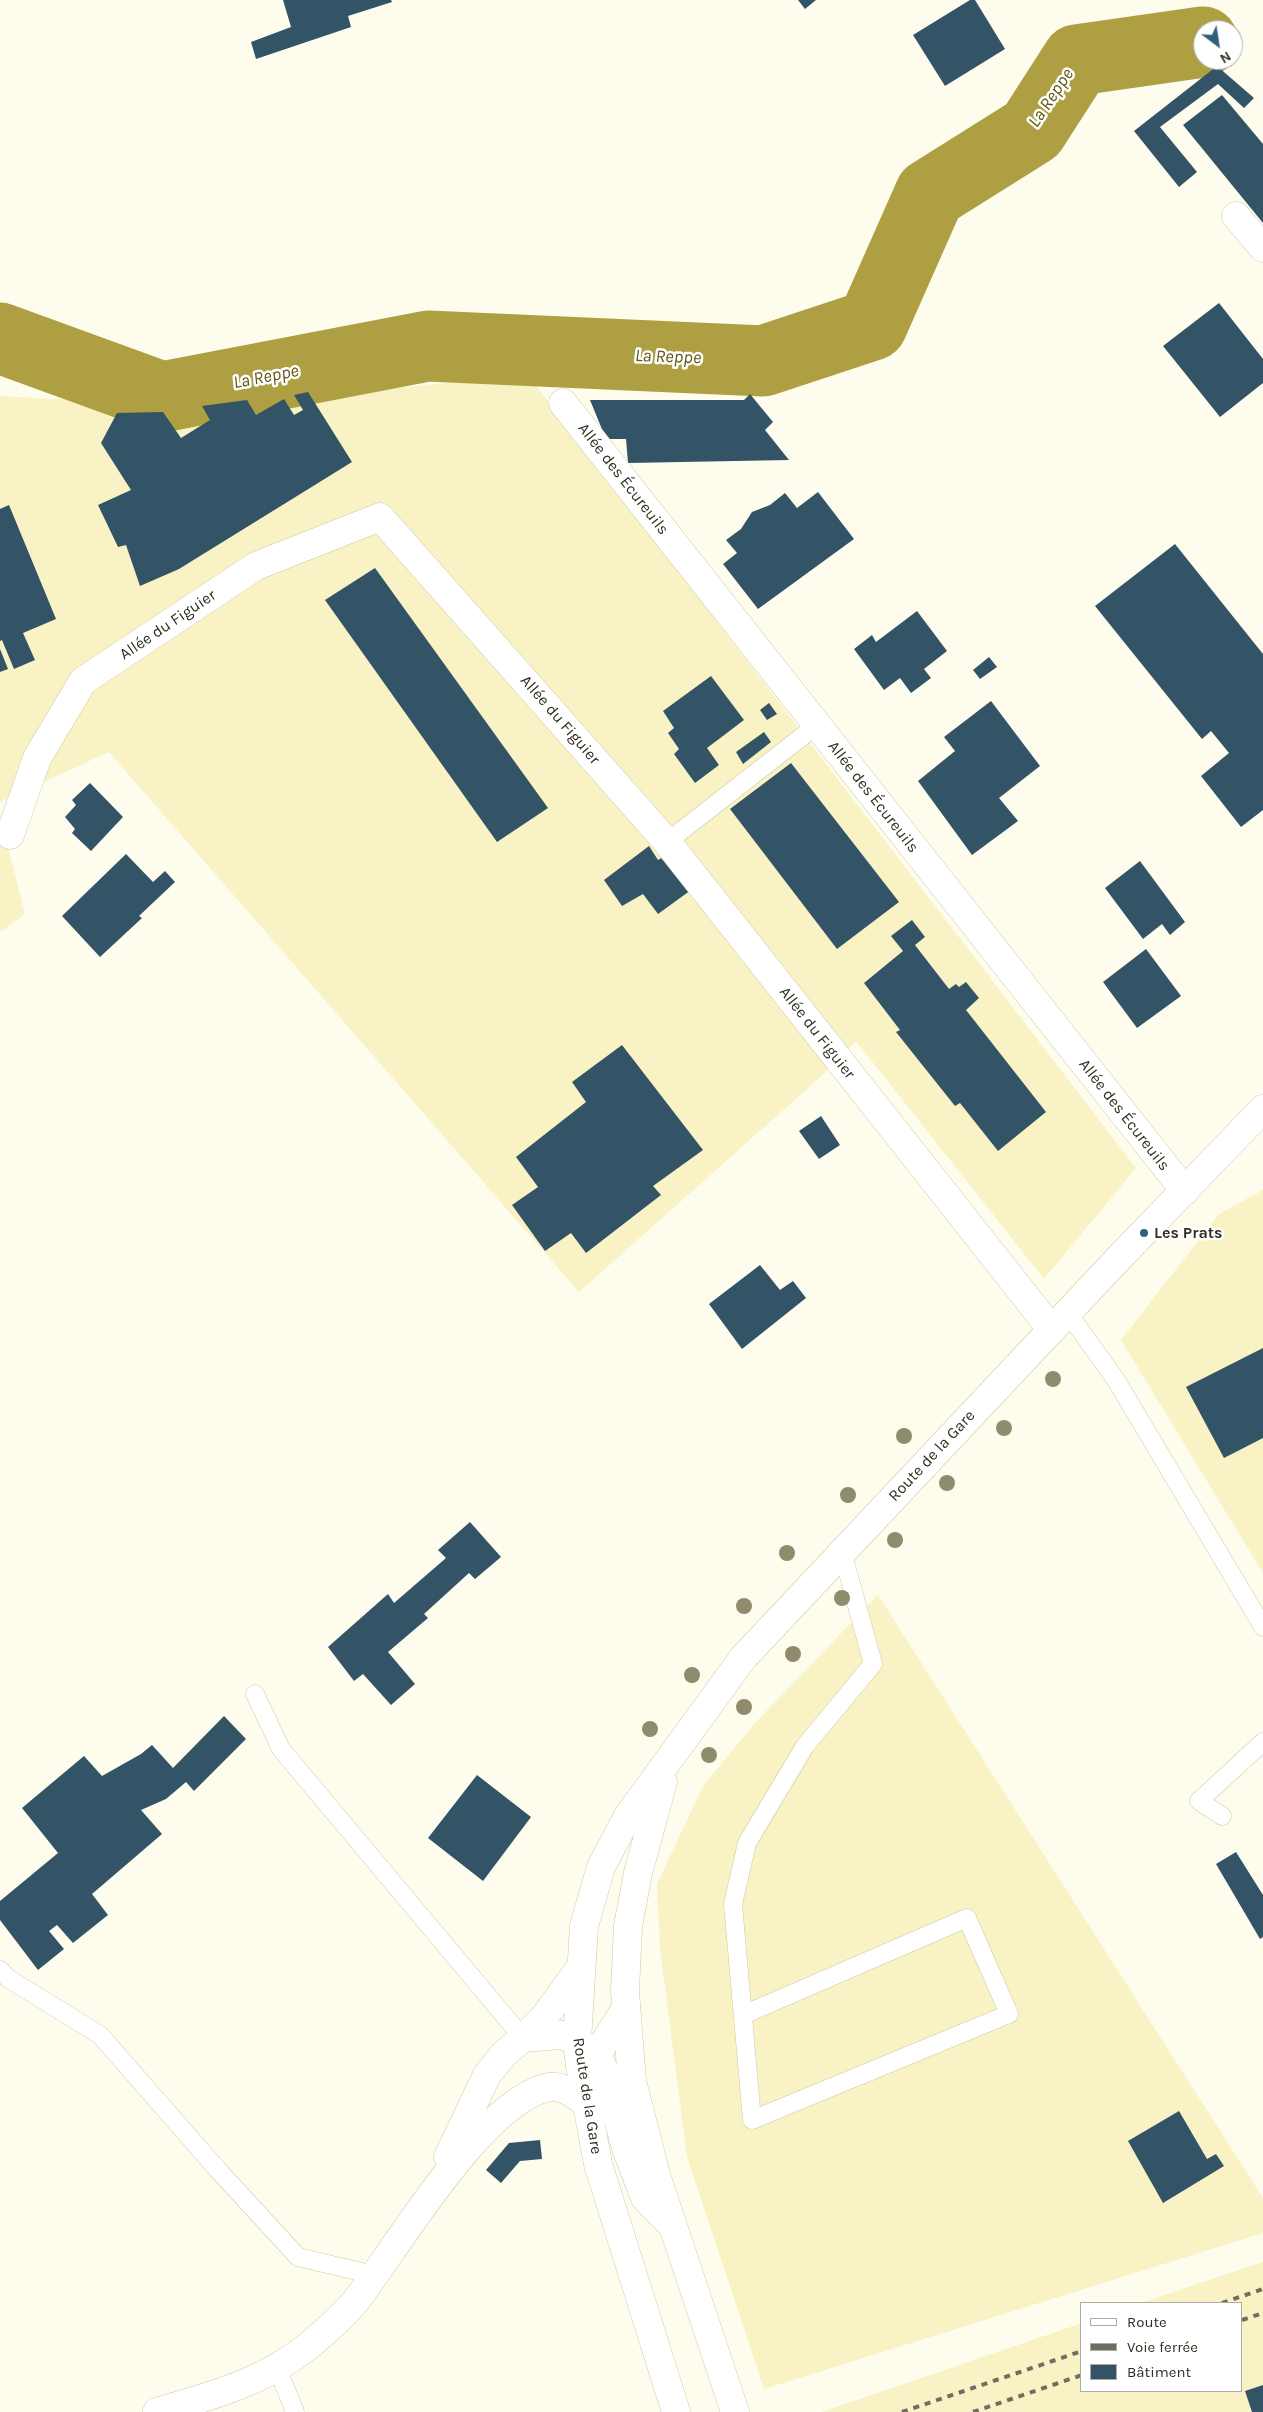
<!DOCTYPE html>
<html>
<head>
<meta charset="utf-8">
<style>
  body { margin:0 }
  #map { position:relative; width:1263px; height:2412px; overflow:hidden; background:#fefced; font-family:Karla,sans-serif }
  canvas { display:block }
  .legend { position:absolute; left:1080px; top:2302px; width:162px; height:90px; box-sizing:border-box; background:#fff; border:1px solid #acaba6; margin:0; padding:6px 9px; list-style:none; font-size:15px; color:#302e20 }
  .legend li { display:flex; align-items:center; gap:10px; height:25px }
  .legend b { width:25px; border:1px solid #acaba6 }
  .north { position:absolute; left:1193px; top:20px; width:50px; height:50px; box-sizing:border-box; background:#fff; border:1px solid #acaba6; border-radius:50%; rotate:149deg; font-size:14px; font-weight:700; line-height:20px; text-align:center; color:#302e20 }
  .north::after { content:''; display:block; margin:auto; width:18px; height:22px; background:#2e617e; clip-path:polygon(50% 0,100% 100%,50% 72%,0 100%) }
</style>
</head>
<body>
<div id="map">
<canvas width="1263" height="2412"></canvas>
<ul class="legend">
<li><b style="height:6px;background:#fff"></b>Route</li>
<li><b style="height:6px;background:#706e60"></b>Voie ferrée</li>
<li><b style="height:14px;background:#335366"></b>Bâtiment</li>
</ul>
<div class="north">N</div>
</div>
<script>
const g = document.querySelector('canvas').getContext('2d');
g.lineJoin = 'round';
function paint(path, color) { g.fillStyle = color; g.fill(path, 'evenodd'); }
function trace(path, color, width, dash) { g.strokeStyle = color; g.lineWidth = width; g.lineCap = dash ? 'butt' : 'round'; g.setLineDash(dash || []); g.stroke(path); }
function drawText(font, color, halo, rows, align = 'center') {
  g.font = font + ' Karla,sans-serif'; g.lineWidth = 5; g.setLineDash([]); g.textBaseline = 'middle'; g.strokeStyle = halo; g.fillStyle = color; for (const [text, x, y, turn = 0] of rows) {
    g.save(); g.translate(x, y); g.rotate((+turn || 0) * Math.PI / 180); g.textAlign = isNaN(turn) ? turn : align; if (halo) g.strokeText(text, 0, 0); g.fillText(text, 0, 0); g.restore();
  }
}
const built = new Path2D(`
  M527,374l609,794 -92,111 -188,-238 -39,39 -238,212 -470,-540 -109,50v-406l51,3 290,-5z
  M0,816l25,98 -25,18z
  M1263,1190v383l-142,-233 98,-126z
  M878,1595l385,603v35l-499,156 -77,-232 -27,-208 -3,-65 46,-98 52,-63z
  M1263,2262v150h-441l260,-89v68h160v-88h-101z`);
const river = new Path2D(`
  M0,338l162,59 266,-51 335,15 109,-36 58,-131 102,-64 45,-70 126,-18`);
const building = new Path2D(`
  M283,0h108l1,2 -44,14 3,11 -95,32 -5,-17 40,-15z
  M798,0h18l-11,9z
  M970,0h5l30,49 -60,37 -32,-51z
  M1217,66l37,32 -10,10 -26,-24 -58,43 37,45 -18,15 -45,-56z
  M1222,95l41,49v79l-80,-98z
  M1219,303l44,56v24l-43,34 -57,-71z
  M308,392l44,70 -173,107 -39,17 -14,-41 -8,2 -20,-42 33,-15 -30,-47 16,-30 46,-1 18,26 29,-18 -8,-14 45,-6 9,15 28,-16 10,16 9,-5 -9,-15z
  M750,394l23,28 -8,8 24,30 -161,3 -2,-24h-20l-16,-39h154z
  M818,492l36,47 -96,70 -35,-45 14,-11 -11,-13 15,-11 11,-17 18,-7 15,-12 12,15z
  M9,505l47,114 -33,14 12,27 -21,9 -12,-29 -2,1v-132z
  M1175,544l88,110v156l-22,17 -40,-51 28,-23 -18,-22 -9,8 -107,-133z
  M375,568l173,240 -51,34 -172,-242z
  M917,611l30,40 -23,18 7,9 -20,15 -11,-15 -16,12 -30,-41 18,-14 4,7z
  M0,649l8,20 -8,3z
  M989,657l8,10 -17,12 -7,-9z
  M711,676l33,44 -37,28 12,17 -24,18 -21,-29 5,-5 -11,-16 6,-5 -11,-17z
  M991,701l49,65 -41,32 19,23 -46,34 -54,-74 37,-30 -11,-14z
  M769,703l8,11 -10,6 -7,-10z
  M764,732l7,10 -28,22 -7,-12z
  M791,763l108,139 -62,47 -107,-140z
  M90,783l33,34 -32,34 -19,-18 3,-4 -10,-12 11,-12 -4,-5z
  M649,846l9,14 7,-4 26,34 -33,24 -15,-20 -21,12 -18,-26z
  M126,854l27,28 12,-11 10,11 -36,34 3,2 -42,39 -38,-41z
  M1140,861l45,61 -15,13 -8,-11 -19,15 -38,-51z
  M912,920l13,17 -10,8 34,44 7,-5 3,3 7,-5 13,16 -13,12 80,102 -48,39 -38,-48 -5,3 -59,-74 4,-2 -36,-47 39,-32 -12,-15z
  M1146,949l35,47 -44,32 -34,-46z
  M622,1045l81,105 -50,36 8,9 -75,58 -15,-20 -26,18 -33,-46 26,-18 -22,-30 70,-55 -14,-20z
  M821,1116l19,29 -21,14 -20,-28z
  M760,1265l20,25 13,-9 13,17 -64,51 -33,-45z
  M1263,1348v90l-39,20 -38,-71z
  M470,1522l31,35 -26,22 -6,-6 -45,41 4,4 -40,34 27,32 -24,21 -28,-31 -9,7 -26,-34 60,-53 6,9 52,-45 -8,-8z
  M224,1716l22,23 -52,52 -8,-9 -20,17 -25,11 21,24 -70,60 16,21 -35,28 -16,-18 -8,6 15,18 -26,21 -38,-50v-19l58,-48 -36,-45 62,-52 18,20 39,-22 11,-9 21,23z
  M477,1775l54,42 -48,64 -55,-43z
  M1236,1852l27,43v42l-3,2 -44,-75z
  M1179,2111l28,48 9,-5 8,12 -61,37 -35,-62z
  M540,2140l2,19 -22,2 -19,22 -15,-13 23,-27z
  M1263,2385v27h-11l-7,-21z`);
const service = new Path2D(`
  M667,842l150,-117
  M1068,1313l48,67 147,247
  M255,1694l26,55 242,289
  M1222,1816l-23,-15 64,-59
  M0,1970l9,9 91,56 118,135 80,87 76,18
  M743,2015l224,-97 42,96 -257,106 -19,-216 14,-61 58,-97 68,-82 -31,-113
  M277,2367l18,45`);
const minor = new Path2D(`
  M1236,216l27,32
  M563,403l622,788
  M10,835l27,-77 46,-77 173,-115 124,-49 287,325 385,488
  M523,2038l20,-19 37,-51
  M581,2065l16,-11 29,-46
  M448,2157l39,-82 17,-21 19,-16 38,-3 16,6 20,13 9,21 20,73 19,50 26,26
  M157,2412c56,-17 109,-30 155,-69 15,-13 34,-29 46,-45 41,-54 122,-192 187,-210 15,-5 30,7 41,15`);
const secondary = new Path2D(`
  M663,1782l-25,91 -10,53 -3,65 7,90 24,94 79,237
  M676,2412l-78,-248 -18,-98 -3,-25 7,-115 17,-59 27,-51 115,-158 376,-400 144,-149`);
const rail = new Path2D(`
  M1222,2303l41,-14
  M1242,2320l21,-7
  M902,2412l180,-61
  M973,2412l109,-37`);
const trees = [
  [1053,1379],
  [1004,1428],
  [904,1436],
  [947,1483],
  [848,1495],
  [895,1540],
  [787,1553],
  [842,1598],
  [744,1606],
  [793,1654],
  [692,1675],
  [744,1707],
  [650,1729],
  [709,1755]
];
const markers = [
  [1144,1233,5,"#2e617e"]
];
const streetNames = [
  ["Allée des Écureuils",623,479,52],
  ["Allée du Figuier",168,625,-34],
  ["Allée du Figuier",560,720,49],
  ["Allée des Écureuils",873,797,52],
  ["Allée du Figuier",817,1033,52],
  ["Allée des Écureuils",1124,1115,52],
  ["Route de la Gare",932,1456,-47],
  ["Route de la Gare",587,2096,81]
];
const poiNames = [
  ["Les Prats",1154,1233]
];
const waterNames = [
  ["La Reppe",1051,98,-56],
  ["La Reppe",668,357,2],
  ["La Reppe",266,377,-11]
];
paint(built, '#f8f2c4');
trace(river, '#ad9f42', 71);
paint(building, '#335366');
trace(service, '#cec9a5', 19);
trace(minor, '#cec9a5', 29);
trace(secondary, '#cec9a5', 29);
trace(service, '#fff', 18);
trace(minor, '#fff', 28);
trace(secondary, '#fff', 28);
trace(rail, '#706e60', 4, [6, 6]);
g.fillStyle = '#8f8b6d';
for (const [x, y] of trees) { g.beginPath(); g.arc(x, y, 8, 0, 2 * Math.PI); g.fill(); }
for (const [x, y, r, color] of markers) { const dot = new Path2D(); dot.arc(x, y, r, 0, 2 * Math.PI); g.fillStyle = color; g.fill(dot); trace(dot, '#fff', 2); }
drawText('16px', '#302e20', '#fff', streetNames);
drawText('bold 16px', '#302e20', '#fff', poiNames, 'left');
drawText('italic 18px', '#625813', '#fff', waterNames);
</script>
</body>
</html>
